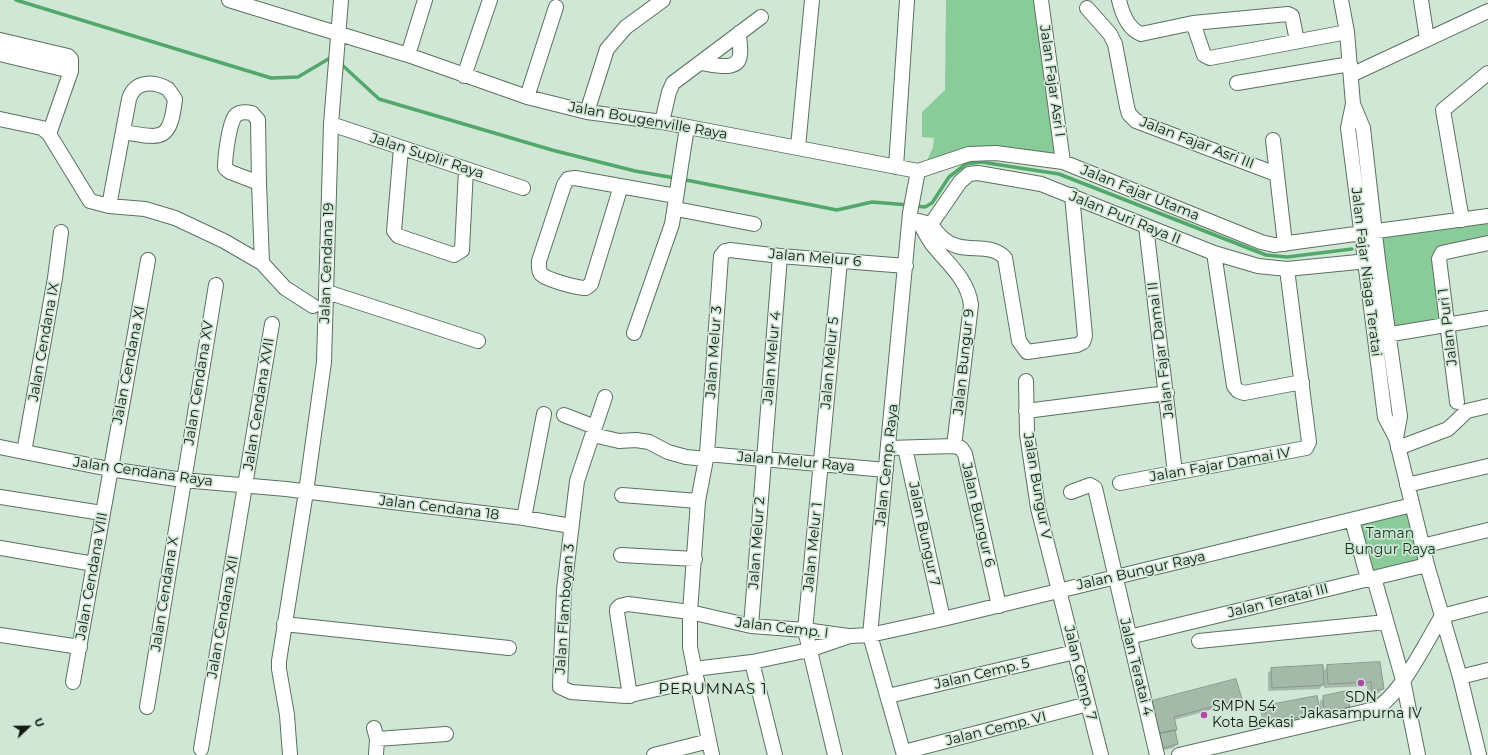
<!DOCTYPE html>
<html>
<head>
<meta charset="utf-8">
<style>
  body { margin:0 }
  #map { position:relative; width:1488px; height:755px; overflow:hidden; background:#d0e7d5; font-family:Montserrat,sans-serif }
  canvas { display:block }
  .north { position:absolute; left:8px; top:707px; width:40px; height:40px; -webkit-text-stroke:3px #d0e7d5; paint-order:stroke; rotate:68deg; font-size:11px; font-weight:700; line-height:16px; text-align:center; color:#131a14 }
  .north::after { content:''; display:block; margin:auto; width:14px; height:18px; background:#131a14; clip-path:polygon(50% 0,100% 100%,50% 72%,0 100%) }
</style>
</head>
<body>
<div id="map">
<canvas width="1488" height="755"></canvas>
<div class="north">U</div>
</div>
<script>
const g = document.querySelector('canvas').getContext('2d');
g.lineJoin = 'round';
function paint(path, color) { g.fillStyle = color; g.fill(path, 'evenodd'); }
function trace(path, color, width, dash) { g.strokeStyle = color; g.lineWidth = width; g.lineCap = dash ? 'butt' : 'round'; g.setLineDash(dash || []); g.stroke(path); }
function drawText(font, color, halo, rows, align = 'center') {
  g.font = font + ' Montserrat,sans-serif'; g.lineWidth = 3.5; g.setLineDash([]); g.textBaseline = 'middle'; g.strokeStyle = halo; g.fillStyle = color; for (const [text, x, y, turn = 0] of rows) {
    g.save(); g.translate(x, y); g.rotate((+turn || 0) * Math.PI / 180); g.textAlign = isNaN(turn) ? turn : align; if (halo) g.strokeText(text, 0, 0); g.fillText(text, 0, 0); g.restore();
  }
}
const green = new Path2D(`
  M946,0h89l23,154 -83,-6 -49,15 7,-16 1,-9 -12,-1v-25l23,-22z
  M1488,222v18l-53,11 8,68 -51,10 -13,-94z
  M1410,508l14,55 -54,13 -15,-54z`);
const shadow = new Path2D(`
  M1379,663l4,26 -4,4 -11,1 -1,-8 -43,2v-4l-5,5 -51,2v-18l4,-4 51,2 5,-5z
  M1324,697l25,9 -5,4 -24,6v-3l-4,4 -52,10 -4,-16 4,-4h56v-6z
  M1240,698l-4,5 -62,17v11l3,13 -4,4 -17,4 -12,-45z`);
const stream = new Path2D(`
  M16,0l255,78 27,-1 32,-19h3
  M340,63l39,36 173,51 83,21 40,7
  M681,179l156,31 35,-8 37,3
  M915,206l10,1 7,-4 17,-26 17,-13 15,-2 78,12 207,81 21,2 65,-8`);
const building = new Path2D(`
  M1380,662l4,27 -12,2 -1,-9 -43,2 -1,-19z
  M1323,665l1,20 -52,3 -1,-20z
  M1236,679l6,20 -68,18 3,13 -21,4 -8,-32z
  M1347,691l3,16 -26,5 -1,-16z
  M1317,696l4,17 -53,10 -4,-17z
  M1175,730l3,14 -18,5 -3,-15z`);
const minor = new Path2D(`
  M229,0l179,55 119,42 60,15 75,10 256,49
  M1041,0l22,162
  M1119,0c3,13 9,29 22,34l52,-11 95,-9 4,2 5,25
  M1341,0l6,32 6,72 -5,24 37,289 11,21 31,127 33,112 19,78
  M1421,0l6,39
  M1087,8l23,26 5,10 12,63 2,7 7,7 140,53
  M1193,23l11,32 6,3 137,-26
  M0,40l68,16 3,3v12l-22,63
  M0,54l71,17
  M408,55l17,-55
  M701,63c10,1 37,10 39,-8 1,-7 -1,-15 -1,-22
  M1351,75l137,-64
  M464,76l26,-76
  M1237,83l113,-19
  M527,97l29,-90
  M1353,104l10,24 15,132 22,156 -4,22
  M587,112l20,-63 19,-22 37,-27
  M0,119l42,9 7,6 41,67 19,5 36,3 30,9 49,23 38,22 23,25 28,18
  M662,122l7,-30 4,-9 88,-66
  M331,124l192,64
  M1273,140l12,104
  M798,147l14,-147
  M401,148l-7,83 4,5 56,19 8,-5 4,-81
  M896,167l11,-167
  M918,171l51,-17 27,-1 67,9 198,80 13,3 214,-29
  M259,183l-29,-11 -5,-4c0,-11 4,-46 11,-53 5,-4 11,-3 16,-2l6,7 1,63 3,80
  M621,186l-30,98 -5,4c-9,0 -39,-8 -45,-14 -3,-4 -2,-8 -2,-13l25,-76 4,-6 7,-1 101,18
  M109,206l20,-107c6,-19 25,-18 39,-10l7,10c-5,44 -14,39 -52,33
  M676,209l78,15
  M910,219l21,5 29,-42 9,-8 9,-1 63,11 173,69 44,13 29,3 91,-9
  M1462,220l-19,-110 45,-37
  M919,222c4,7 8,15 13,22 15,19 36,35 39,61l-17,141
  M931,224c6,10 15,19 26,22 16,5 36,-2 48,12l14,83 8,11 50,-7 6,-3 2,-6 -13,-141
  M1146,226l29,247
  M1214,253l20,133 4,5 6,2 58,-11
  M327,292l151,49
  M634,333l38,-109 15,-97
  M1380,336l108,-18
  M1026,381l1,53 11,74 63,247
  M605,397l-28,84 -13,109 -4,97 11,5 55,4 71,-16
  M1457,402l-18,-143 3,-6 4,-1 42,-9
  M1026,411l141,-18
  M564,415l31,12
  M593,435l26,6 17,-1 13,2 19,10 18,5 20,2
  M0,447l109,22 74,11 103,9 238,29 47,8
  M889,448l65,-2 7,2 4,6 34,152
  M905,448l38,171
  M1398,448l50,-19 19,-18 21,-5
  M24,452l31,-174 6,-46
  M707,454l179,16
  M1120,483l186,-35 3,-6 -22,-173
  M1407,485l81,-19
  M1071,492l19,-7 5,3 62,267
  M622,495l76,6
  M0,497l102,16
  M524,518l20,-104
  M1352,520l16,59
  M1422,546l66,-16
  M0,548l94,16
  M621,555l74,4
  M1374,578l29,102 15,75
  M284,624l225,24
  M751,626l29,-370
  M0,635l80,12
  M1129,637l298,-72
  M1199,641l187,-19
  M752,662l23,93
  M694,669l58,-7 57,-12 41,-14 20,-1 73,-16 469,-114
  M1460,677l28,-7
  M73,682l75,-422
  M630,696l-13,-84v-3l3,-3 8,-2 62,8 61,14 54,4 43,6
  M888,696l187,-44
  M147,707l69,-422
  M374,728l3,11 -1,16
  M377,739l69,-5
  M201,749l71,-425
  M904,752l184,-48
  M290,755l-3,-40 -8,-46v-8l27,-169 18,-130 7,-238 10,-124
  M654,755l55,-14
  M712,755l-22,-108v-35l8,-111 9,-47 14,-198 4,-5 5,-1 50,6 126,10
  M835,755l-30,-125 35,-369
  M904,755l-34,-120 40,-422 8,-42
  M1179,755l196,-46c26,-14 51,-67 67,-93l46,-12`);
const markers = [
  [1361,683,4,"#b046a7"],
  [1204,715,4,"#b046a7"]
];
const streetNames = [
  ["Jalan Fajar Asri I",1052,81,82],
  ["Jalan Bougenville Raya",648,121,10],
  ["Jalan Fajar Asri III",1197,143,21],
  ["Jalan Suplir Raya",427,156,18],
  ["Jalan Fajar Utama",1140,193,22],
  ["Jalan Puri Raya II",1125,218,22],
  ["Jalan Melur 6",815,258,5],
  ["Jalan Cendana 19",327,263,-88],
  ["Jalan Fajar Niaga Teratai",1366,272,83],
  ["Jalan Puri 1",1448,327,-97],
  ["Jalan Cendana IX",44,342,-80],
  ["Jalan Fajar Damai II",1161,350,-97],
  ["Jalan Melur 3",714,352,-86],
  ["Jalan Melur 4",772,358,-85],
  ["Jalan Bungur 9",964,362,-84],
  ["Jalan Melur 5",830,363,-85],
  ["Jalan Cendana XI",129,365,-79],
  ["Jalan Cendana XV",199,383,-81],
  ["Jalan Cendana XVII",259,404,-81],
  ["Jalan Melur Raya",796,462,5],
  ["Jalan Cemp. Raya",887,465,-84],
  ["Jalan Fajar Damai IV",1220,465,-10],
  ["Jalan Cendana Raya",143,472,8],
  ["Jalan Bungur V",1037,486,80],
  ["Jalan Cendana 18",439,508,7],
  ["Jalan Bungur 6",978,515,77],
  ["Jalan Bungur 7",924,534,78],
  ["Jalan Melur 2",757,543,-86],
  ["Jalan Melur 1",813,547,-84],
  ["Jalan Bungur Raya",1141,571,-13],
  ["Jalan Cendana VIII",92,576,-80],
  ["Jalan Cendana X",165,594,-81],
  ["Jalan Teratai III",1278,601,-14],
  ["Jalan Flamboyan 3",565,609,-86],
  ["Jalan Cendana XII",223,617,-80],
  ["Jalan Cemp. I",782,628,7],
  ["Jalan Teratai 4",1136,667,76],
  ["Jalan Cemp. 7",1080,673,76],
  ["Jalan Cemp. 5",982,674,-13],
  ["Jalan Cemp. VI",996,729,-14]
];
const parkNames = [
  ["Taman",1390,534],
  ["Bungur Raya",1390,550]
];
const poiNames = [
  ["SDN",1361,698],
  ["Jakasampurna IV",1361,714],
  ["SMPN 54",1212,707,"left"],
  ["Kota Bekasi",1212,723,"left"]
];
const neighbourhoodNames = [
  ["PERUMNAS 1",713,690]
];
paint(green, '#89cc99');
paint(shadow, '#0003');
trace(stream, '#52a86a', 3.5);
paint(building, '#a4b9a8');
trace(building, '#859a89', 1);
trace(minor, '#5c7060', 16);
trace(minor, '#fff', 14);
for (const [x, y, r, color] of markers) { const dot = new Path2D(); dot.arc(x, y, r, 0, 2 * Math.PI); g.fillStyle = color; g.fill(dot); trace(dot, '#d0e7d5', 1.5); }
drawText('14px', '#131a14', '#d0e7d5', streetNames);
drawText('14px', '#12361d', '#d0e7d5', parkNames);
drawText('14px', '#131a14', '#d0e7d5', poiNames);
g.letterSpacing = '1px';
drawText('15px', '#131a14', '#d0e7d5', neighbourhoodNames);
g.letterSpacing = '0px';
</script>
</body>
</html>
